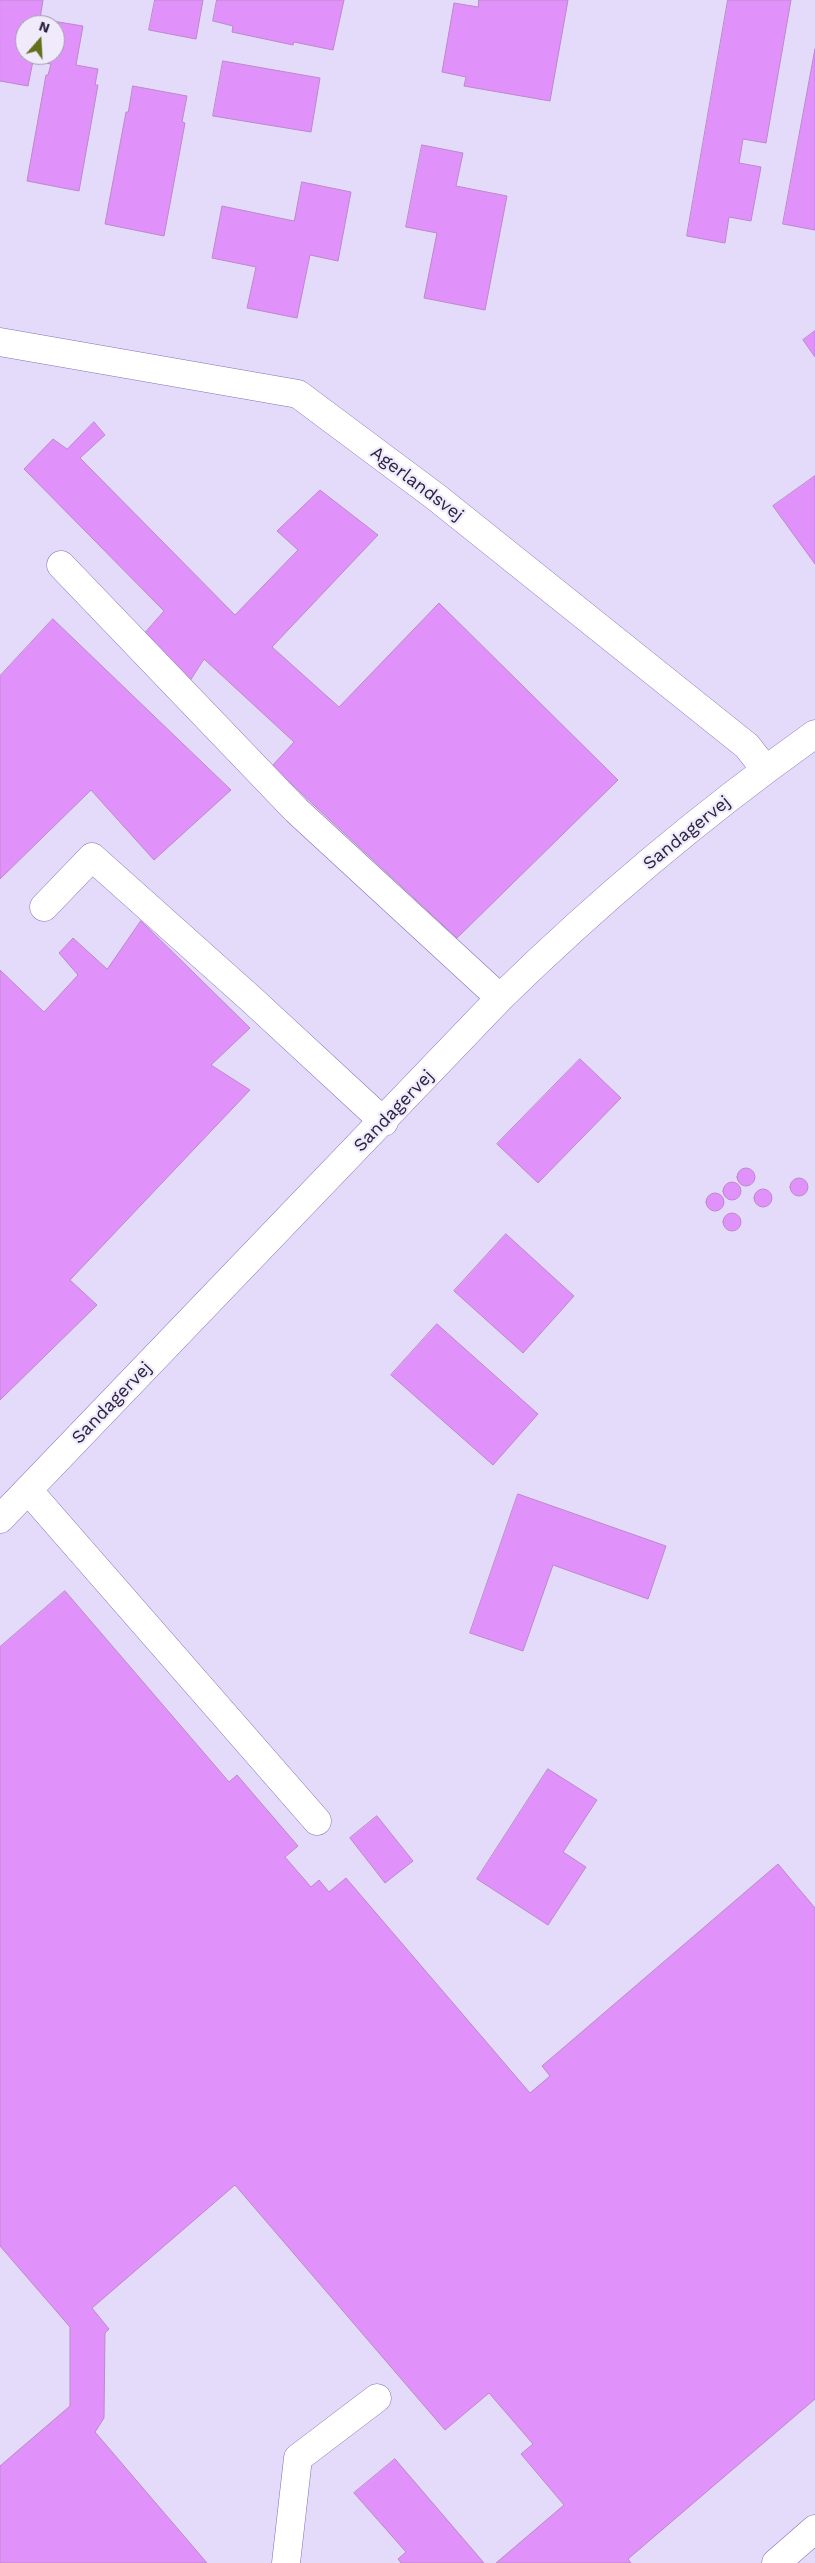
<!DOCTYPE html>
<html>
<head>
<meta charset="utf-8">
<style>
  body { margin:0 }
  #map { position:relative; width:815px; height:2563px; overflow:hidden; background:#e4dbfb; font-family:"Work Sans",sans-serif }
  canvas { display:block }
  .north { position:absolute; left:15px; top:15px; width:50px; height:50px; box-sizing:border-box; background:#efebfb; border:1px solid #a19bb0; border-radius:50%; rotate:19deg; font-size:14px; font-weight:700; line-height:20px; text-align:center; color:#2c2340 }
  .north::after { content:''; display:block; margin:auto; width:18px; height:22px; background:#64701a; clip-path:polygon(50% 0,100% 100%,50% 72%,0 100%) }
</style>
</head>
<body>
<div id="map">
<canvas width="815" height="2563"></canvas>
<div class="north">N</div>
</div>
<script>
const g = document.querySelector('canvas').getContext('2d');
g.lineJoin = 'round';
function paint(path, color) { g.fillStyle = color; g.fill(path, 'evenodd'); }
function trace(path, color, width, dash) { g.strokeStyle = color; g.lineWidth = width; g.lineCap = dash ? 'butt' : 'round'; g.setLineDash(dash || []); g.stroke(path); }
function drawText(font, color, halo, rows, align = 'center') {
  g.font = font + ' "Work Sans",sans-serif'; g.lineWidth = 4.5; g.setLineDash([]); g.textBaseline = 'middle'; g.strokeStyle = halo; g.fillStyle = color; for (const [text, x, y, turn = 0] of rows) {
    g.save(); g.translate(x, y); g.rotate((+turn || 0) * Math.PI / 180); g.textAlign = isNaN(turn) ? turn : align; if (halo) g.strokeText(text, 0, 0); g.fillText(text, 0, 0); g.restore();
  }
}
const building = new Path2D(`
  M0,0h43l-3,19 43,7 -7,39 22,4 -3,16h3l-19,106 -52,-10 19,-106h2l3,-11 -18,-3 -5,25 -28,-5zM25,25h30v30h-30z
  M155,0h48l-7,39 -47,-9z
  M217,0h127l-11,50 -39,-8 -1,3 -61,-13 1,-6 -20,-5z
  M479,0h89l-18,101 -86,-15 2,-9 -24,-5 12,-69 24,4z
  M728,0h63l-25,143 -23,-4 -4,24 22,4 -10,54 -22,-4 -4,26 -38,-7z
  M815,49v181l-32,-6z
  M223,61l97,17 -9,54 -98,-16z
  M133,86l54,10 -5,26 3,1 -21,113 -59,-12 21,-112h2z
  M422,145l41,8 -7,33 51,10 -22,114 -61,-12 13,-65 -31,-6z
  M302,182l49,10 -13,69 -28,-6 -13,63 -50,-10 9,-41 -44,-9 10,-52 72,15z
  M815,331v26l-12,-17z
  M94,422l11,13 -25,23 155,157 63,-65 -21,-19 43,-41 58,45 -106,112 67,60 100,-104 179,177 -161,158 -185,-172 22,-24 -90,-83 -16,25 -46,-48 22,-25 -140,-142 29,-30 14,10z
  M815,476v88l-42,-58z
  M53,619l178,171 -77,70 -63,-70 -91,89v-203z
  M141,921l109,107 -39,37 39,25 -180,190 27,25 -97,95v-430l44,42 34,-37 -19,-22 14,-15 34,31z
  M580,1059l41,39 -83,85 -41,-39z
  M737 1177a9 9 0 1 1 18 0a9 9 0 1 1-18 0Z
  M790 1187a9 9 0 1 1 18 0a9 9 0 1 1-18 0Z
  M723 1191a9 9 0 1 1 18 0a9 9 0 1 1-18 0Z
  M754 1198a9 9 0 1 1 18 0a9 9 0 1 1-18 0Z
  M706 1202a9 9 0 1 1 18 0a9 9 0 1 1-18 0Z
  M723 1222a9 9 0 1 1 18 0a9 9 0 1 1-18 0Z
  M506,1234l68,62 -51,57 -69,-62z
  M437,1324l101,90 -45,51 -102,-90z
  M518,1494l148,52 -18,53 -95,-34 -30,86 -53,-18z
  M65,1591l164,191 8,-7 61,71 -13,11 26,30 8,-7 10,12 17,-14 184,215 20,-17 -8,-10 236,-202 37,44v491l-187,160 3,4h-135l68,-58 -43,-51 12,-10 -44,-51 -44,37 -210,-245 -143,123 17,21 -4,4 -1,85 -9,14 112,131h-207v-97l70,-60v-79l-70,-81v-599z
  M548,1769l49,31 -34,52 23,15 -38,58 -71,-46z
  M377,1816l36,45 -28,22 -35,-45z
  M395,2459l89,104h-83l-3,-4 8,-7 -52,-59z`);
const minor = new Path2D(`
  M0,342l298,52 138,103 311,249 18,23
  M61,565l235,245 204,188
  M44,907l48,-50 159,142 133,123
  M28,1490l289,331
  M0,1519l500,-521c98,-96 204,-185 315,-264
  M286,2563l12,-105 79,-60
  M776,2563l39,-34`);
const streetNames = [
  ["Agerlandsvej",417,484,37],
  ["Sandagervej",687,833,-39],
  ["Sandagervej",394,1111,-46],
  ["Sandagervej",112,1403,-46]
];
paint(building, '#e192fa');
trace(building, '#ba89cb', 1);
trace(minor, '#866fb6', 29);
trace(minor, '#fff', 28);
drawText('18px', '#2c2340', '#efebfb', streetNames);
</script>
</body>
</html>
